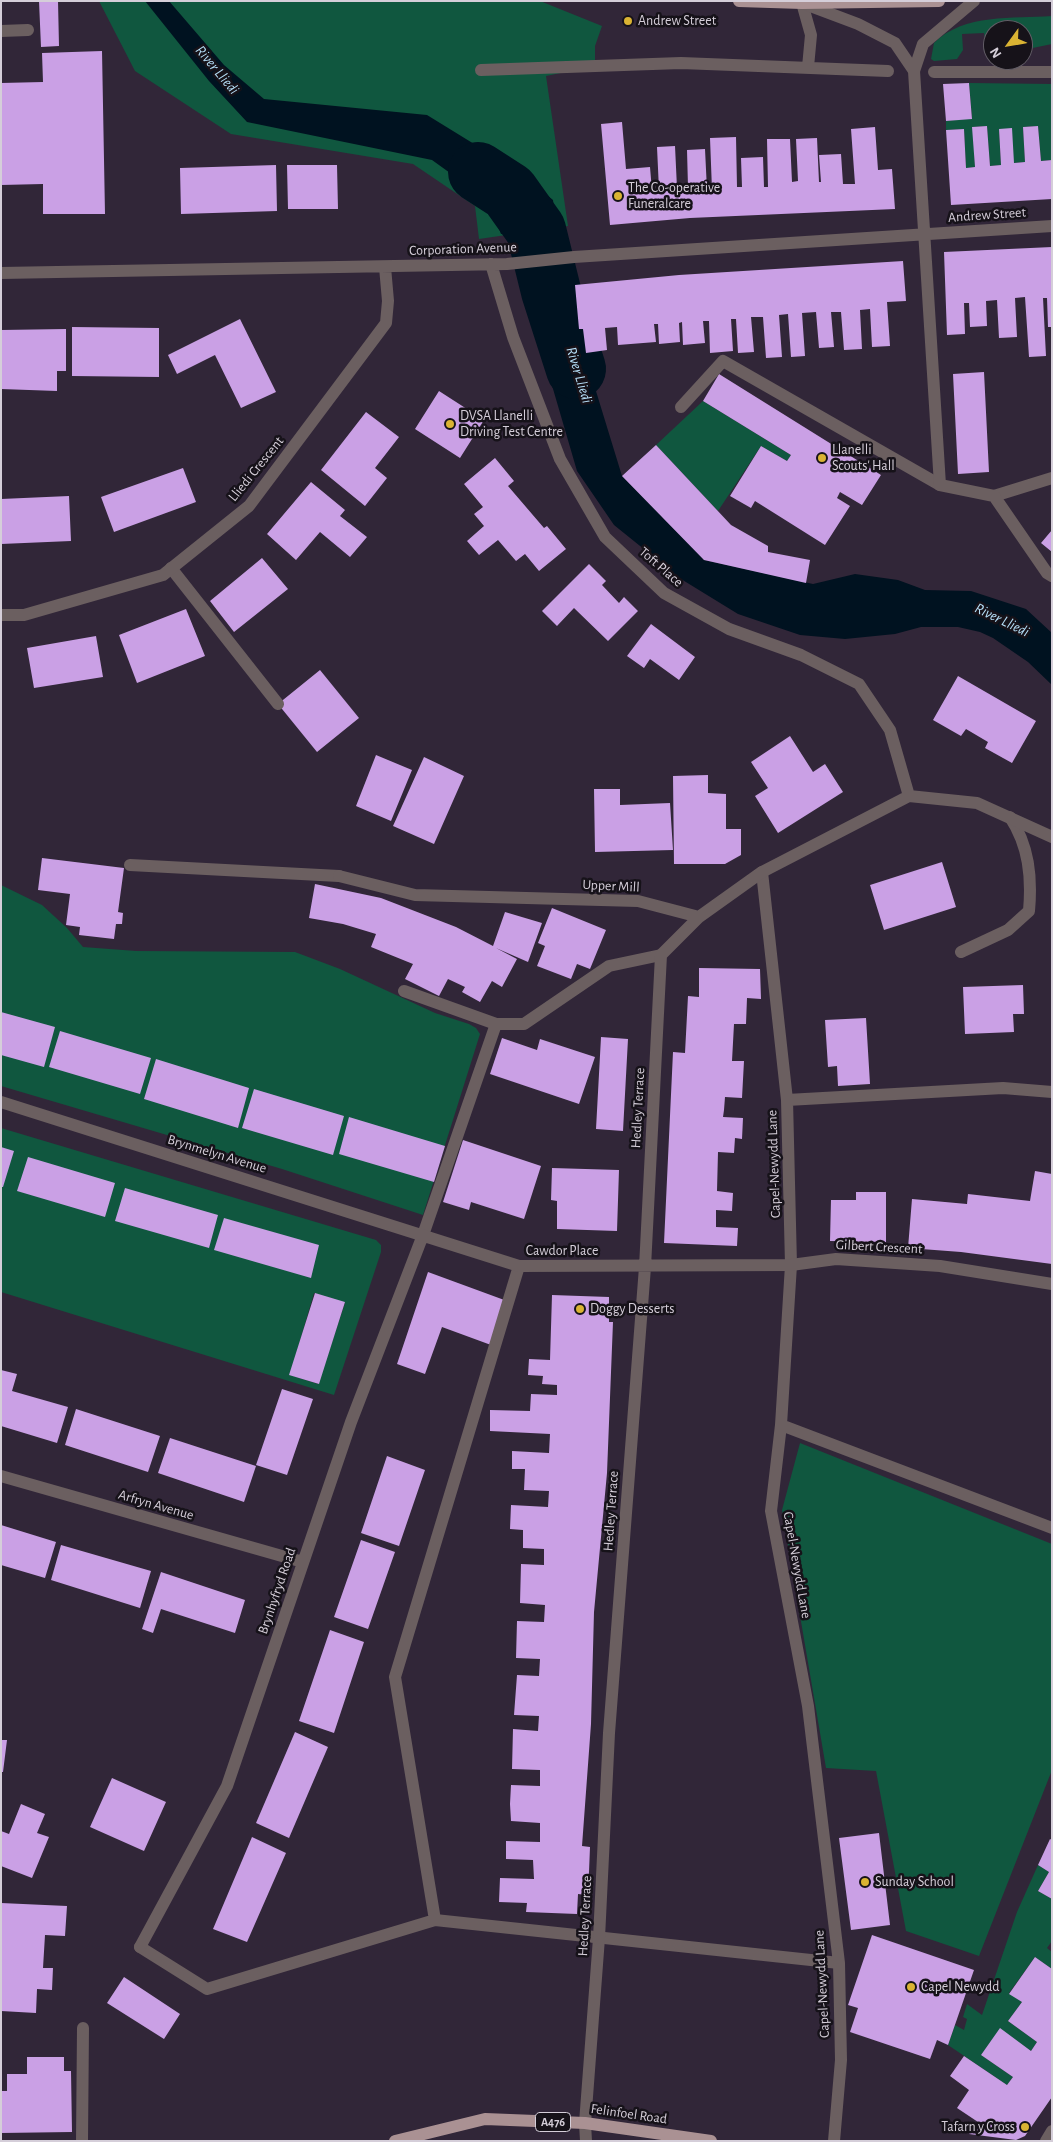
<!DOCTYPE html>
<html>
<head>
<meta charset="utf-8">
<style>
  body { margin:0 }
  #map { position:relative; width:1053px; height:2142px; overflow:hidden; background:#312638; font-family:"Alegreya Sans",sans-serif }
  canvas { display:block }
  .frame { position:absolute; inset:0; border:2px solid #d5ced9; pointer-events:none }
  .north { position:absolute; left:983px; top:20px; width:50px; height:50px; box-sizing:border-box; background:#161219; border:1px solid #625d66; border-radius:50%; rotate:238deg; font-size:14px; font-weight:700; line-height:20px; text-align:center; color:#d5ced9 }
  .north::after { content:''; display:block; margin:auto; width:18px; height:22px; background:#dab333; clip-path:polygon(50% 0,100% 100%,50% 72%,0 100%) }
</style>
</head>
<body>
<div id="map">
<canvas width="1053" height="2142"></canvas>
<div class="frame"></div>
<div class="north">N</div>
</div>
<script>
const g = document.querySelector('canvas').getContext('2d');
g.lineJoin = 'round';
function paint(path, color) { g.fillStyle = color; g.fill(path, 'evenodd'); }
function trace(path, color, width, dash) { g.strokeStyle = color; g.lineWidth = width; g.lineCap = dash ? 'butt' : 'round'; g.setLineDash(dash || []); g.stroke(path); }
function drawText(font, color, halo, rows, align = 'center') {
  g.font = font + ' "Alegreya Sans",sans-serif'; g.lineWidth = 5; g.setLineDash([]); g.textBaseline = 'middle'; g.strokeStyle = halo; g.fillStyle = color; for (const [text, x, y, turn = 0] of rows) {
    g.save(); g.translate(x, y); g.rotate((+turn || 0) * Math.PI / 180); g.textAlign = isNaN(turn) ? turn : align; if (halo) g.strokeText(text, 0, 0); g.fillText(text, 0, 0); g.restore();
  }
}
const green = new Path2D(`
  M99,1h441l62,25 -7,20v20l-49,10 22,150 -89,13 -4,-33 -62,-42 -182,-30 -96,-63z
  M1052,16v28l-29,6v-20h-30v22l-7,-8 -2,-11 -22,1 1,16 -6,9 -23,2 -3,-2 3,-16c30,-30 79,-24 118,-27z
  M969,83l83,1v76l-11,1 -3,-35 -15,1 2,35 -11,1 -15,-34 2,36 -11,1 -3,-40 -14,1 2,40 -9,1 -2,-39 -18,1v-9l26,-3z
  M703,401l88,54 -4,6 -26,-15 -43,65 -62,-66z
  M1,885l41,20 25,23 16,19 53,4 159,1 45,17 95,44 34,11 7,4 4,6 -57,181 -141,-46 -281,-83z
  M1,1128l375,112 5,5v7l-47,143 -333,-103zM314,1293l31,10 -27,81 -28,-9z
  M800,1443l252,101v226l-73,186 -73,-25 -30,-160 -50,-3 -44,-258z
  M1038,1865l11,7 -11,19 14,8v42l-5,7 5,4v17l-17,-12 -26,36 13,9 -14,19 29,21 -6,9 -31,-22 -19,26 32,22 -6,8 -59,-40 7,-20 9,5 3,-11 -4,-2 4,-13 15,11 35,-103z`);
const water = new Path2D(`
  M145,1h24l55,64 40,34 163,16 91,56 35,29 3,27 -55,7 -12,-33 -57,-41 -185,-38 -38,-41z
  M568,289l16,63 38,124 82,84 109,24 42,-10 43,6 27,10 46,1 55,18 26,24v52l-24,-23 -35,-24 -13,-6 -22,-5h-37l-26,7 -50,5 -45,-4 -62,-21 -57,-35 -67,-54 -37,-54 -52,-178z`);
const river = new Path2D(`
  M478,172l31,20 27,38 15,61 25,78`);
const building = new Path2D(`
  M39,1h19l1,45 -18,1z
  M102,51l3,163h-62v-30l-42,1v-102l42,-1 -1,-29z
  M969,83l3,36 -26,2 -3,-37z
  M622,122l4,47 24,-2 2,24 7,-1 -2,-43 18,-1 2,42 11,-1 -1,-37 18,-1 2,41h5l-2,-52 26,-1 1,50h5l-1,-29 22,-1 1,30h4l-1,-48h23l2,43 6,-1 -2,-42 21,-1 2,44h2l-2,-27 22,-1 2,30h12l-4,-55 24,-2 3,43 14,-1 3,40 -205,9 -80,7 -9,-101z
  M987,126l3,40 11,-1 -2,-36 13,-1 2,35 11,-1 -2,-35 15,-1 3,35 11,-1v39l-101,6 -5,-75 18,-1 2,39 9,-1 -3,-40z
  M276,165l1,46 -96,3 -1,-46z
  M287,165h50l1,44h-50z
  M1052,247v80h-4l-1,-29h-4l3,58 -17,1 -4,-60 -10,1 2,39 -18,1 -2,-38 -11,1 1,25 -17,1 -1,-24h-5l1,31 -18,1 -3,-83z
  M903,261l3,40 -19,1 3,44 -18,1 -2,-38 -10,1 2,39 -18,1 -3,-38h-10l3,35 -15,1 -3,-36 -14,1 3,43 -14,1 -3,-43 -9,1 3,42 -16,1 -3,-41h-12l3,35 -16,1 -2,-34h-5l2,32 -23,2 -1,-32h-6l2,22 -22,2 -1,-23 -3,1 1,19 -21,2 -1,-20h-4l2,18 -38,3 -1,-18 -12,1 2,22 -21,3 -3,-24h-4l-4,-44 104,-10z
  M240,319l36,73 -35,16 -26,-53 -38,19 -9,-19z
  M72,327l87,1v49l-87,-1z
  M66,329v42h-9v20l-56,-2v-59z
  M984,372l5,100 -31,2 -5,-100z
  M719,374l162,101 -19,30 -22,-13 -3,6 13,8 -25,39 -70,-44 -4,7 -21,-12 31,-50 26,15 4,-6 -88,-54z
  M439,391l45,29 -24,38 -45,-29z
  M366,412l33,25 -24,31 12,10 -22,28 -44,-36z
  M656,445l75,80 37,21v6l42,8 -4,23 -102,-23 -82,-84z
  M495,458l19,23 -6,5 36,42 3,-2 19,23 -27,22 -14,-17 -9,7 -18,-21 -19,15 -12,-14 17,-15 -10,-12 9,-7 -19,-23z
  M183,468l13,34 -82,30 -13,-35z
  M311,482l34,28 -5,6 27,21 -17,20 -30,-25 -24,28 -29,-26z
  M69,496l2,45 -70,3v-45z
  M1052,530v22l-11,-9z
  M262,558l26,31 -54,43 -24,-31z
  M589,564l17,17 -4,4 17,18 5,-6 14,14 -30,30 -34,-33 -17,18 -15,-15z
  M186,609l19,47 -68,27 -18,-48z
  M651,624l44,33 -16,23 -29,-21 -6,9 -17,-12z
  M96,636l7,41 -69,11 -7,-40z
  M320,670l39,48 -42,34 -39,-48z
  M958,676l78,45 -24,42 -27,-15 3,-6 -22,-13 -5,7 -28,-16z
  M790,736l23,36 12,-8 18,28 -65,41 -23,-37 13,-8 -17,-26z
  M376,755l36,15 -21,51 -35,-15z
  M424,757l40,19 -30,68 -41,-18z
  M708,775v18l18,1v35h15v26l-16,9h-51l-1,-88z
  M594,789h26v16l50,-2 3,47 -78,2z
  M42,858l82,10 -6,44 5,1 -1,11h-6l-2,15 -35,-4 1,-8 -14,-2 4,-31 -32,-4z
  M942,862l14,45 -72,23 -14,-45z
  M315,884l66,14 75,29 37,19 12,-34 37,11 -14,39 -32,-14 21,11 -15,28 -10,-6 -12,21 -18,-10 3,-5 -17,-8 -9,17 -34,-17 8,-15 -42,-17 5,-13 -33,-10 -34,-6z
  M552,908l54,22 -16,39 -13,-5 -6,15 -34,-13 8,-20 -7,-3z
  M699,968l61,1 1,30 -14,-1 -1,26h-12l-2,37h12l-2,37 -17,-1 -1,13 -1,7 20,1 -1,21 -7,-1 -1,15 -16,-1 -1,39 16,2 -1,18 -16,-1v17l22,1 -1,18 -73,-3 9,-191 12,1 3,-57 11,1z
  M1023,985l1,29h-11l1,18 -49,2 -2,-47z
  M1,1012l54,15 -11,40 -43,-12z
  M866,1018l4,66 -32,2 -1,-20 -9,1 -3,-47z
  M60,1031l91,27 -11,36 -91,-27z
  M601,1037l27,2 -5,92 -27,-2z
  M502,1038l35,12 3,-11 55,18 -16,47 -89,-30z
  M156,1059l93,29 -11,40 -94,-29z
  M254,1089l90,27 -11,39 -91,-27z
  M349,1117l96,29 -11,36 -95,-28z
  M463,1140l78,26 -17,53 -53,-17 -2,8 -26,-8z
  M1,1147l13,4 -11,36h-2z
  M28,1157l87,26 -10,34 -88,-26z
  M552,1168l67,2 -2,61 -60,-2v-28l-6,-1z
  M1035,1171l17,3v90l-91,-12 -53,-4 4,-49 55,5 1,-10 62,7z
  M125,1188l93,27 -9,33 -94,-27z
  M856,1192h30v50l-56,-1 1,-41h25z
  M224,1218l95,27 -8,33 -97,-28z
  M428,1272l79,29 -16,44 -49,-18 -17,47 -28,-10z
  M315,1293l30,9 -26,82 -30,-9z
  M552,1295l57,2v25h4l-6,151 -13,139 -3,112 -9,122 8,1 -1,25 -2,23 -9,-1 -1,20 -51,-2 1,-9 -28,-1 1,-24 34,1 -1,-19 -27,-1v-18l34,1v-19l-29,-2 -1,-17 1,-19 29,1v-16l-28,-1 1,-40 25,2 1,-15 -25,-1 3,-40 22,1 1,-17 -24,-1 1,-37 27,1 1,-17 -25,-2 1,-39 23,1v-16l-21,-1v-18l-13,-1 1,-24 37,2 1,-16 -25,-1 1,-21h-13v-18l37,2 1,-19 -60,-3v-21l40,1 1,-17 26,1v-10l-15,-1 1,-8 -15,-1 1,-16 21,1z
  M1,1370l16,4 -5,17 56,16 -11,36 -56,-17z
  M282,1389l31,10 -26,76 -31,-10z
  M76,1409l84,27 -12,36 -83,-27z
  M170,1438l86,28 -12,36 -86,-29z
  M387,1456l38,14 -26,76 -38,-13z
  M1,1525l55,17 -11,36 -44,-13z
  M361,1540l34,12 -27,77 -34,-12z
  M61,1545l90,26 -11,37 -89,-28z
  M161,1572l84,28 -10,33 -74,-24 -8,24 -11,-4z
  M330,1630l34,12 -30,91 -35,-12z
  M295,1732l33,15 -39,91 -33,-15z
  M1,1740h6l-4,32h-2z
  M112,1778l54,24 -22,49 -54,-24z
  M21,1804l24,10 -8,19 12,4 -17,41 -31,-12v-35l8,3z
  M879,1833l11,92 -39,5 -12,-92z
  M252,1837l34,16 -39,89 -34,-13z
  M1050,1839l2,1v59l-14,-8 11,-19 -11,-7z
  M1,1903l66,3 -2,30 -20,-1 -2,33h10l-1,22 -15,-1 -1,24 -35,-2z
  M872,1935l102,35 -26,75 -11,-5 -7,19 -80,-27 8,-24 -10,-3z
  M1035,1957l17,12v128l-27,39 -9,4 -47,-6 9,-12 -21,-14 12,-18 -19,-14 14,-20 43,29 6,-8 -32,-22 19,-27 31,23 6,-9 -29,-21 14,-19 -13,-8z
  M124,1977l56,37 -16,25 -57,-36z
  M27,2057h37v14h7l1,61 -71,1v-42h6v-17h20z`);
const lane = new Path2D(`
  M802,3l9,32 -3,32
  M1,31l27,-1
  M481,70l200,-7 207,8
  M934,72h118
  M681,407l42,-46 217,124
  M994,496l58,-18
  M171,568l107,136
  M130,865l209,11
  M762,872l25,228 4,165 -10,160 -10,86 37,195 31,257 2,97 -7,81
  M961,952l47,-22 21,-19c3,-34 0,-65 -19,-94
  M404,991l92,33h28l85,-58 52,-11
  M787,1100l216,-12 49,4
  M423,1235l73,-211
  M781,1425l271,103
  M435,1920l-40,-243 124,-411
  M140,1947l67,42 228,-69 404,43
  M82,2141l1,-113`);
const street = new Path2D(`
  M974,1l-51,43 -9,27 26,414 54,11 53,77 5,3
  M802,3l56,21 37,19 19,28
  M491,264l22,73 47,122 45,78 59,56 65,36 72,26 58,29 31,46 19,66
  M1,273l506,-9 67,-7 478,-31
  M1,615h23l139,-40 86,-69 137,-183 2,-22 -3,-34
  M909,796l68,7 75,34
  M339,876l76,19 223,6 61,16 63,-45 147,-76
  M1,1102l518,164 272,-1 45,-6 104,7 112,18
  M1,1476l302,86
  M140,1947l87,-161 124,-364 72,-187
  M586,2141l-1,-18 14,-185 10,-205 36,-466 16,-312 38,-38
  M1046,2141l6,-10`);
const primary = new Path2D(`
  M739,1l63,2 137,-2
  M395,2141l90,-22 100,4 126,18`);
const markers = [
  [628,21,5,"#dab333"],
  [618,196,5,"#dab333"],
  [450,424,5,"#dab333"],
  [822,458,5,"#dab333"],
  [580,1309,5,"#dab333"],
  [865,1882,5,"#dab333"],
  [911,1987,5,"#dab333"],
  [1025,2127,5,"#dab333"]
];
const shields = [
  [553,2122,35]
];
const shieldNames = [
  ["A476",553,2122]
];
const poiNames = [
  ["Andrew Street",638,21],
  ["The Co-operative",628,188],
  ["Funeralcare",628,204],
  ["DVSA Llanelli",460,416],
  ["Driving Test Centre",460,432],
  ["Llanelli",832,450],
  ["Scouts' Hall",832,466],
  ["Doggy Desserts",590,1309],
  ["Sunday School",875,1882],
  ["Capel Newydd",921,1987],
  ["Tafarn y Cross",1015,2127,"right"]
];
const streetNames = [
  ["Andrew Street",987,215,-4],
  ["Corporation Avenue",463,249,-2],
  ["Lliedi Crescent",256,469,-51],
  ["Toft Place",661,567,41],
  ["Upper Mill",611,886,3],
  ["Hedley Terrace",638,1108,-87],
  ["Brynmelyn Avenue",217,1154,17],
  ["Capel-Newydd Lane",774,1164,-92],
  ["Gilbert Crescent",879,1247,3],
  ["Cawdor Place",562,1251],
  ["Arfryn Avenue",156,1505,16],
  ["Hedley Terrace",611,1511,-86],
  ["Capel-Newydd Lane",797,1565,80],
  ["Brynhyfryd Road",277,1591,-71],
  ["Hedley Terrace",585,1916,-87],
  ["Capel-Newydd Lane",822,1984,-93],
  ["Felinfoel Road",629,2114,8]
];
const waterNames = [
  ["River Lliedi",217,70,50],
  ["River Lliedi",579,375,73],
  ["River Lliedi",1002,620,26]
];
paint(green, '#10573f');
paint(water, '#001220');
trace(river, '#001220', 60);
paint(building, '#caa0e5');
trace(lane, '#6b5f60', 12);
trace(street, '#6b5f60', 12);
trace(primary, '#aa9193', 12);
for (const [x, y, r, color] of markers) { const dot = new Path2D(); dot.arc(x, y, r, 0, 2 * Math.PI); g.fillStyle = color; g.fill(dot); trace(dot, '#161219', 2); }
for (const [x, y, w] of shields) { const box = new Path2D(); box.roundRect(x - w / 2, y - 9.5, w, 19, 4); g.fillStyle = '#161219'; g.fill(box); trace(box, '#d5ced9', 1); }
drawText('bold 12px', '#d5ced9', null, shieldNames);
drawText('14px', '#d5ced9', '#161219', poiNames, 'left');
drawText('14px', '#d5ced9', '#161219', streetNames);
drawText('italic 15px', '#b6dff8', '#161219', waterNames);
</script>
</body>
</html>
